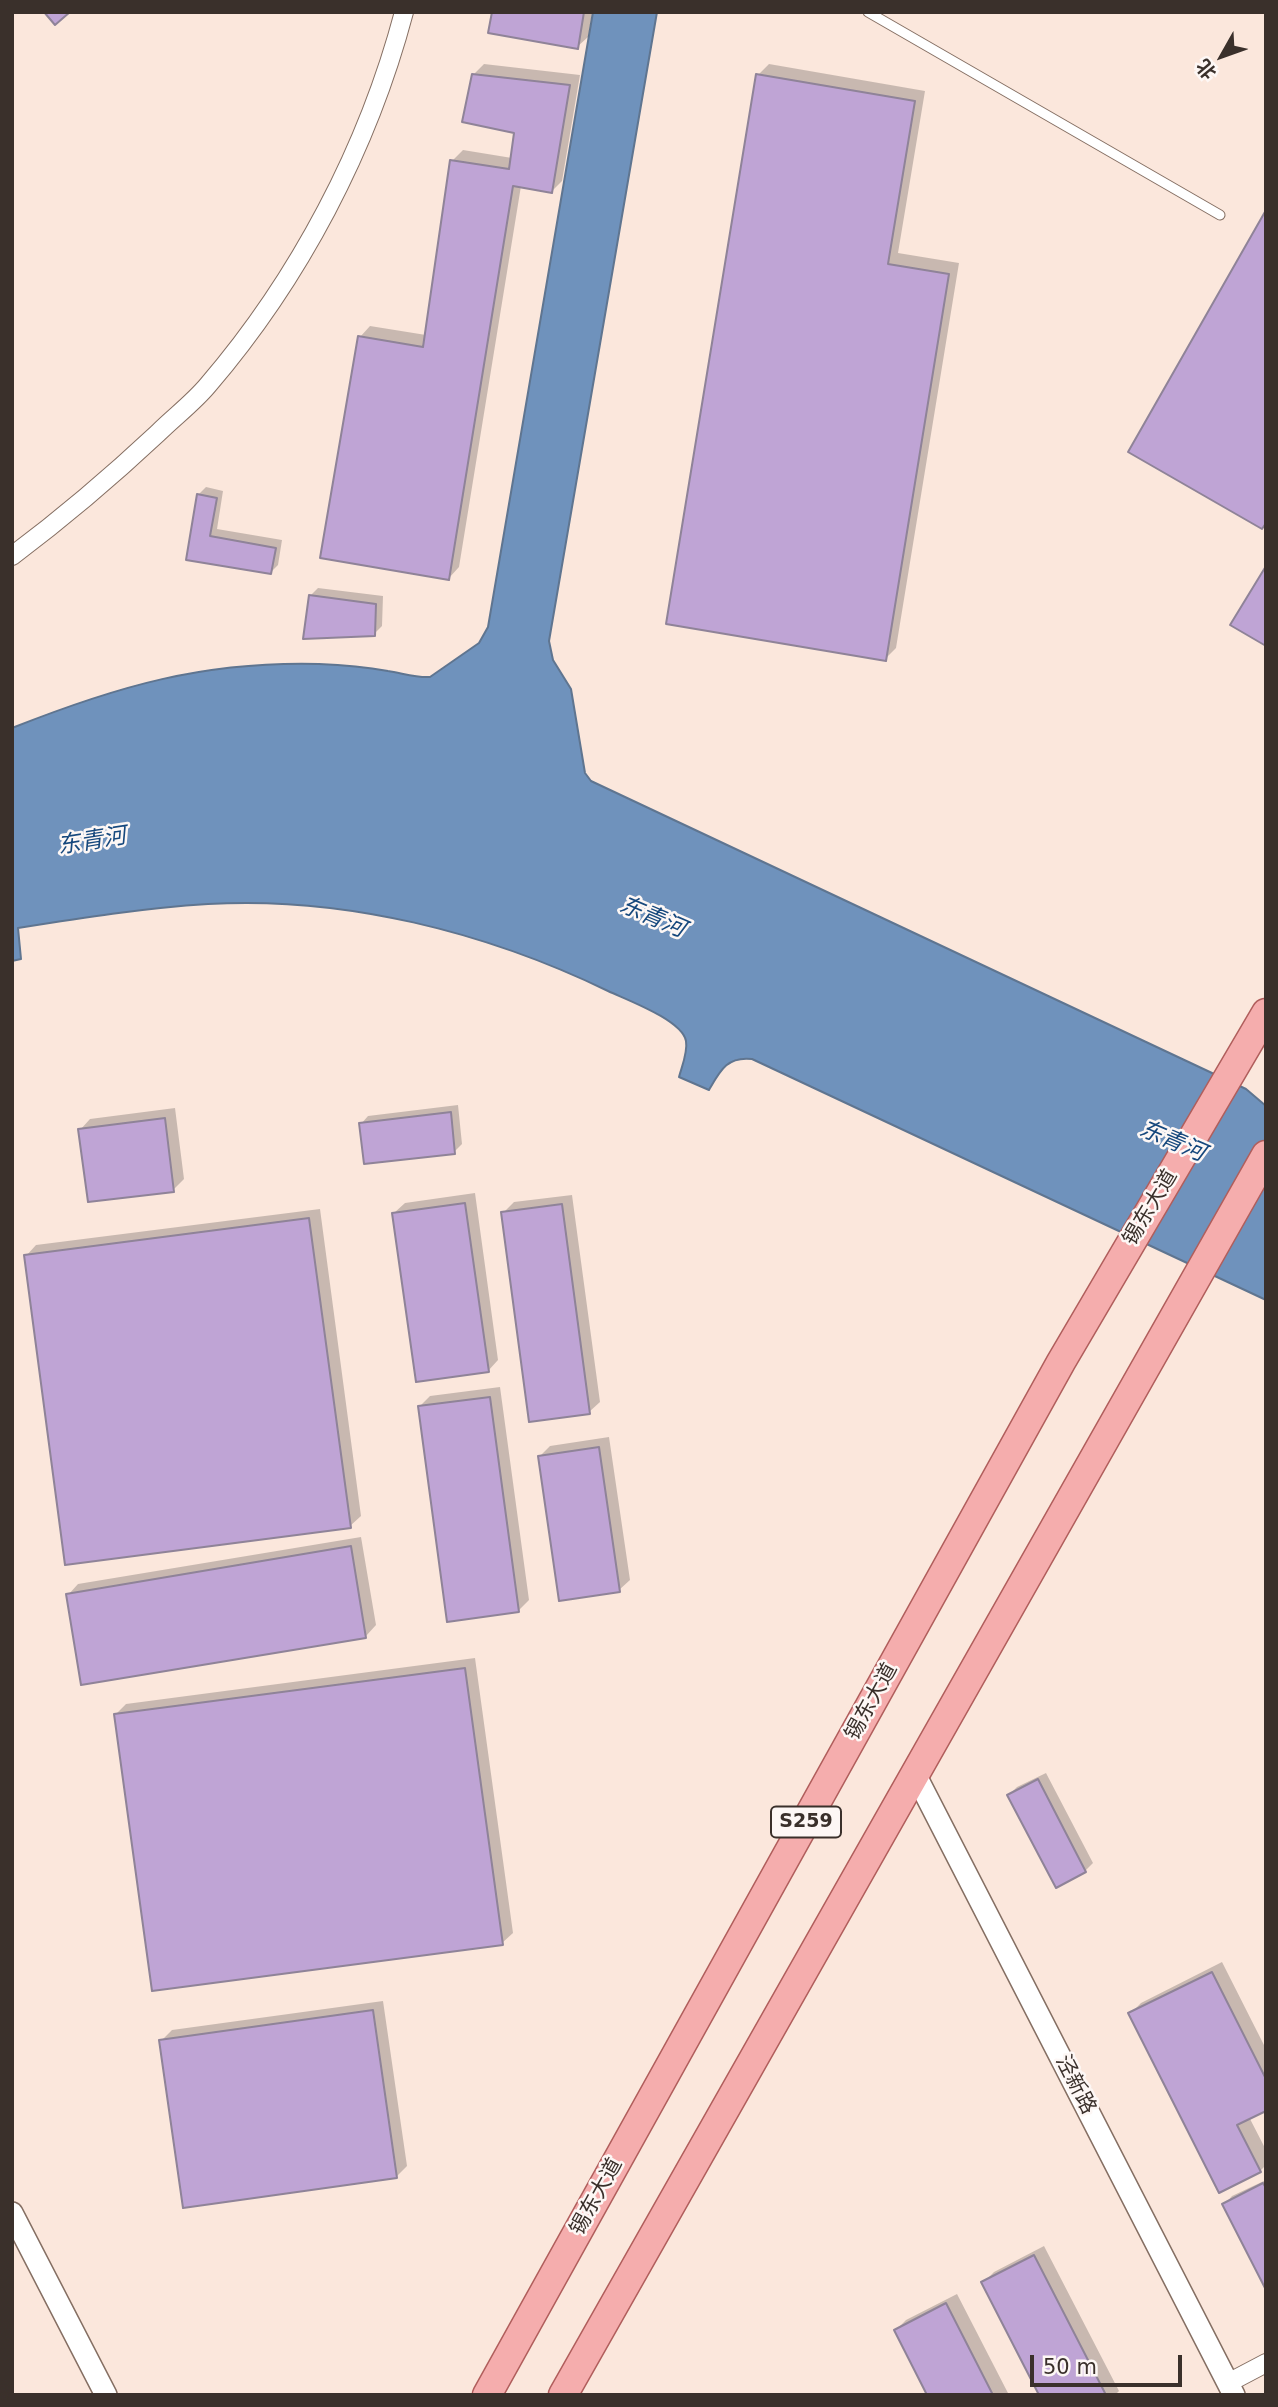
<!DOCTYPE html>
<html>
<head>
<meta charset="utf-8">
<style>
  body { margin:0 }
  #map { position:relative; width:1278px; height:2407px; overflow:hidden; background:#fbe7dc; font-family:"DejaVu Sans","Noto Sans SC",sans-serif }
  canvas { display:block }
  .frame { position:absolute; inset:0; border:14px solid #3a302b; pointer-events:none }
  .north { position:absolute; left:1187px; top:21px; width:70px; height:70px; -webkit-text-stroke:5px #fdf7f5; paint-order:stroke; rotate:230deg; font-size:19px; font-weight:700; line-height:28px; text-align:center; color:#3a302b }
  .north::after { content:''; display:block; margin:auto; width:24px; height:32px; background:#3a302b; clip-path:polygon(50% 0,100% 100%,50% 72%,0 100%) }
  .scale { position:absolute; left:1030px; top:2355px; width:152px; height:32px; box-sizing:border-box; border:4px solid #3a302b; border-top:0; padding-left:9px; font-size:21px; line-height:24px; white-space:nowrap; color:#3a302b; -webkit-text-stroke:5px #fdf7f5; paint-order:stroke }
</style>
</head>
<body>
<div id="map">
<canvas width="1278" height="2407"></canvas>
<div class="frame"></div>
<div class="north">北</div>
<div class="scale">50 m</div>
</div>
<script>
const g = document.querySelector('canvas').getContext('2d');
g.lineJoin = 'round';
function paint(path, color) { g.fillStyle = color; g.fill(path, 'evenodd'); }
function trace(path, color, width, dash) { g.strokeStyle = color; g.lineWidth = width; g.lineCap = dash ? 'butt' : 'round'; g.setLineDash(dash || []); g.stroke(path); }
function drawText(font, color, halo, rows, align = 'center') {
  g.font = font + ' "DejaVu Sans","Noto Sans SC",sans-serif'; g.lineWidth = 5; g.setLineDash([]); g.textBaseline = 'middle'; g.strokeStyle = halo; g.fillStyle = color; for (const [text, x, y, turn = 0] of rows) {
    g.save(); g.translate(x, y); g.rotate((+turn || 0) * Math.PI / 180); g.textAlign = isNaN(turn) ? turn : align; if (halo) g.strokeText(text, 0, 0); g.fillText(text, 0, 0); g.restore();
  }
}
const water = new Path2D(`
  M593,12h64l-108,629 4,19 18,29 14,84 6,8 655,308 20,17v194l-514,-241c-25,-3 -32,12 -43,31l-30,-13c3,-11 9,-25 7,-36 -4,-21 -59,-41 -78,-50 -122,-59 -264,-95 -400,-87 -64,4 -127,14 -190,24l3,31 -9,2v-233c106,-42 192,-67 307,-64 23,1 46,3 69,7 14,2 28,7 42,6l49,-34 9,-16z`);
const shadow = new Path2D(`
  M493,12h99l-4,25 -11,10z
  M484,64l96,11 -18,106 -11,11 -30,-6 -62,381 -10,11 -89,-241 10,-11 56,9 26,-174 11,-11 49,8 4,-27 -43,-56z
  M769,64l156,27 -27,162 61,10 -63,385 -11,11 -127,-584z
  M206,487l17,4 -6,38 65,11 -4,25 -8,8 -82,-15 10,-63z
  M318,588l65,8 -1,30 -8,8 -64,-38z
  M458,1105l4,39 -8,8 -93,-28 7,-8z
  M175,1108l9,71 -11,11 -93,-60 10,-11z
  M475,1193l23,167 -10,11 -94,-158 11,-10z
  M572,1195l28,207 -11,10 -86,-199 11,-11z
  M320,1209l41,307 -11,10 -324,-270 10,-11z
  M500,1387l29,213 -11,11 -99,-204 11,-11z
  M609,1437l21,143 -11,10 -79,-134 10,-10z
  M361,1537l15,88 -10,11 -298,-41 10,-11z
  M475,1658l38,275 -11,10 -386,-229 10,-10z
  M1046,1773l47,90 -8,8 -28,14 -48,-90 8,-8z
  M1222,1962l44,87v60l-17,8 17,33v15l-6,6 -130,-157 11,-11z
  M383,2001l24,165 -10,10 -236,-135 11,-11z
  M1266,2180v106l-41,-82 7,-8z
  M1044,2246l75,145 -4,4h-74l-58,-112 11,-11z
  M957,2294l52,101h-80l-33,-65 10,-10z`);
const building = new Path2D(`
  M44,12h26l-15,13z
  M492,12h92l-6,37 -90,-16z
  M472,74l98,11 -18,108 -39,-7 -64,394 -129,-22 38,-222 65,11 27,-187 59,9 5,-36 -52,-11z
  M756,74l159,27 -27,163 61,10 -63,387 -220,-37z
  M1266,210v313l-4,6 -134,-77z
  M197,494l20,4 -7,38 66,12 -5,26 -85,-14z
  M1266,566v80l-36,-21z
  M309,595l67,9 -1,32 -72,3z
  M451,1112l4,42 -91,10 -5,-41z
  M165,1118l9,74 -86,10 -10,-73z
  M465,1203l24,169 -73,10 -24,-169z
  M562,1204l28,210 -61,8 -28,-210z
  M309,1218l42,310 -286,37 -41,-310z
  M490,1397l29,215 -72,10 -29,-216z
  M599,1447l21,145 -61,9 -21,-145z
  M351,1546l15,92 -285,47 -15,-91z
  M465,1668l38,277 -351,46 -38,-277z
  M1038,1779l48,93 -30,16 -49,-93z
  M1212,1972l54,107v32l-29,14 24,47 -42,21 -91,-180z
  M373,2010l24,168 -214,30 -24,-168z
  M1263,2183l3,5v102l-44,-86z
  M1034,2255l72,140h-67l-58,-113z
  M946,2303l47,92h-66l-33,-65z`);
const service = new Path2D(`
  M868,12l352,203`);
const minor = new Path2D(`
  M12,556c52,-39 99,-79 146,-123 16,-16 35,-30 50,-48 91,-106 160,-237 196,-373
  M1228,2383l38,-20`);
const tertiary = new Path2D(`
  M916,1776l318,619
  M12,2213l94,182`);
const primary = new Path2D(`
  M487,2395l574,-1033 205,-349
  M563,2395l703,-1240`);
const shields = [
  [806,1822,70]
];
const shieldNames = [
  ["S259",806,1822]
];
const streetNames = [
  ["锡东大道",1151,1208,-59],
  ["锡东大道",872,1702,-61],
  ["泾新路",1075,2085,63],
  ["锡东大道",597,2197,-61]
];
const waterNames = [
  ["东青河",92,842,-9],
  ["东青河",652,918,23],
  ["东青河",1172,1142,23]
];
paint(water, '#6f92bc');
trace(water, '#5f7590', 2);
paint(shadow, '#0003');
paint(building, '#bfa4d5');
trace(building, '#8f8398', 2);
trace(service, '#856f63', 11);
trace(minor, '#856f63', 20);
trace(tertiary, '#856f63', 24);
trace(primary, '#b05e5c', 31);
trace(service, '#fff', 9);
trace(minor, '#fff', 18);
trace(tertiary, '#fff', 21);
trace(primary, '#f5adad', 28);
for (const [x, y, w] of shields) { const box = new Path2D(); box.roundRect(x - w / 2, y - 15.5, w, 31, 5); g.fillStyle = '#fdf7f5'; g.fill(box); trace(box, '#3a302b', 2); }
drawText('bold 19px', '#3a302b', null, shieldNames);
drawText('21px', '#3a302b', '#fdf7f5', streetNames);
drawText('italic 23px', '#16487d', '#fdf7f5', waterNames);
</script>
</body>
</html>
